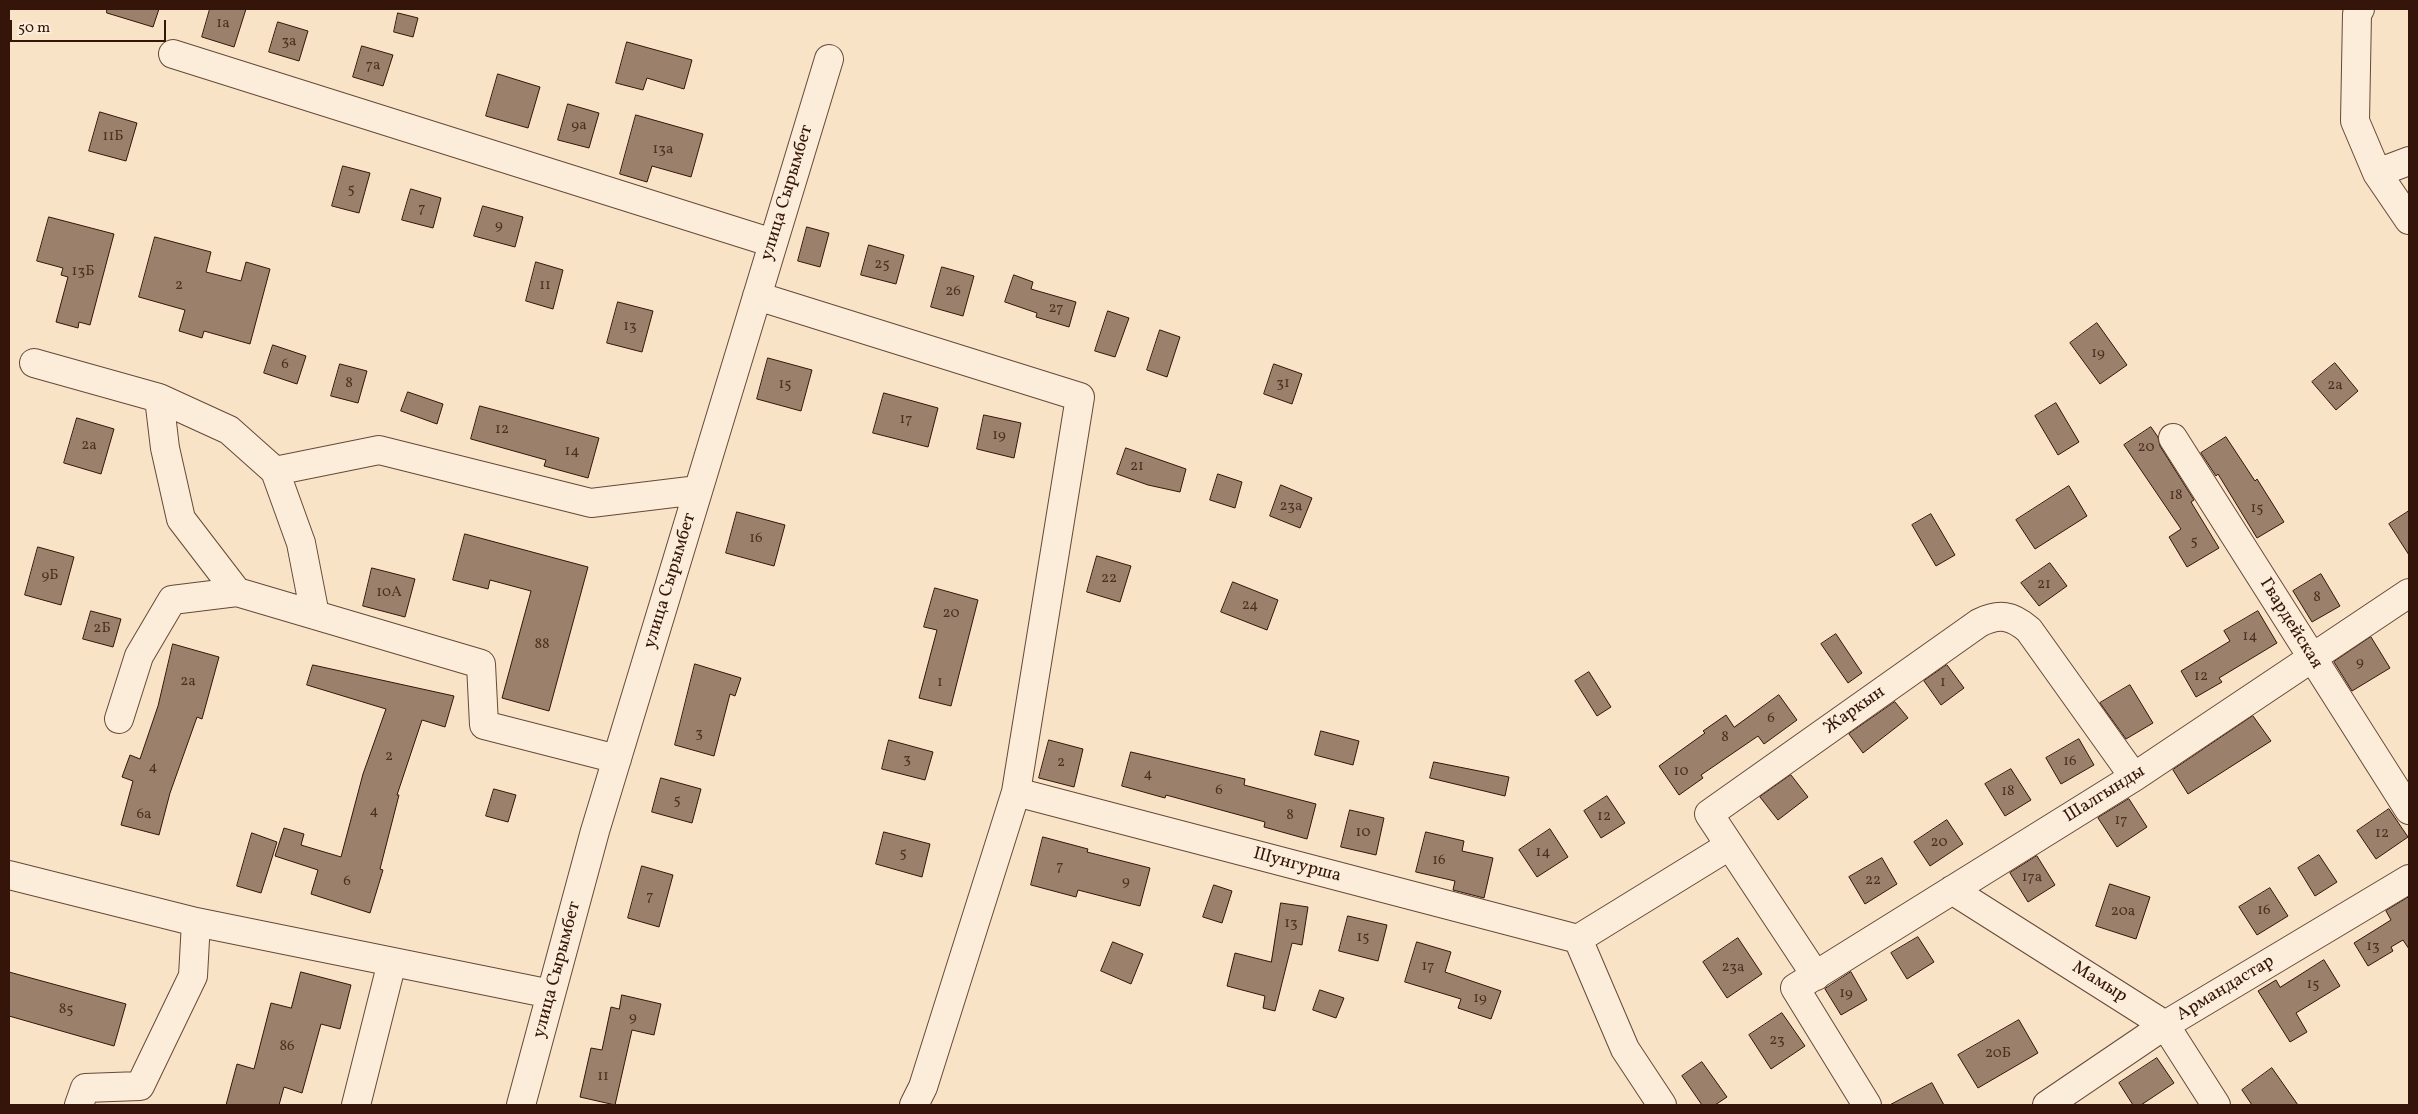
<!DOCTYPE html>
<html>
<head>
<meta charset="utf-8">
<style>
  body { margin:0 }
  #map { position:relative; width:2418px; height:1114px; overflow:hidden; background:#f9e3c6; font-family:Vollkorn,serif }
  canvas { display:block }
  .frame { position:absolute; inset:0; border:10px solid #351509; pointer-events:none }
  .scale { position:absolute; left:10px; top:20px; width:156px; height:22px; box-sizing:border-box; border:2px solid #351509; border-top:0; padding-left:6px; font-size:15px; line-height:18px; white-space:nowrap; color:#351509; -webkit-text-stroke:4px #fbedda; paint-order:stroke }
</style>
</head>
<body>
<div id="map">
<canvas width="2418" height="1114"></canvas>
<div class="frame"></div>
<div class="scale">50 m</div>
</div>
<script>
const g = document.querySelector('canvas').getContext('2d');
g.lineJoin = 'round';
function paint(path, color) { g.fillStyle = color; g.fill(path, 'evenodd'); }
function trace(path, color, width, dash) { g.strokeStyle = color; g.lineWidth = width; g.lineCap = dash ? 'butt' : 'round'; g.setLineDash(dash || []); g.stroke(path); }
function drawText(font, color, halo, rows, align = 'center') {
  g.font = font + ' Vollkorn,serif'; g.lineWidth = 5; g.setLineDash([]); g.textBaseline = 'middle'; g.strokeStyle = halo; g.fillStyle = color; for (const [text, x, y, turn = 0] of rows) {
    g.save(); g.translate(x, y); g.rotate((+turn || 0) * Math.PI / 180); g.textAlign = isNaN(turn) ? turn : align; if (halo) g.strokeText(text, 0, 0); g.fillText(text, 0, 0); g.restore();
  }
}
const building = new Path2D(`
  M107,9h52l-6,18 -46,-14z
  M210,9h36l-12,38 -32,-10z
  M398,13l20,5 -5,19 -19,-5z
  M278,22l30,9 -9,30 -30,-9z
  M627,42l65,18 -8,29 -37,-11 -4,12 -27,-7z
  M362,46l31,9 -10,31 -30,-9z
  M498,74l42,13 -12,41 -42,-12z
  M568,104l31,9 -10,35 -31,-8z
  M100,112l37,11 -11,38 -37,-10z
  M636,115l67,19 -12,43 -39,-11 -5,16 -27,-8z
  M343,166l27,7 -11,40 -27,-7z
  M411,189l30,9 -8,30 -31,-8z
  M483,206l40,11 -8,30 -41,-11z
  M49,217l65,17 -24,91 -11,-3 -1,6 -22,-6 12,-45 -7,-2 2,-7 -26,-7z
  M807,227l22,6 -9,34 -22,-6z
  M155,237l56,15 -5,20 35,9 5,-19 24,7 -20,75 -46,-13 -2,7 -23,-7 6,-21 -46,-13z
  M869,245l35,10 -8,29 -35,-9z
  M536,262l27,8 -10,39 -27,-8z
  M942,267l32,9 -11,40 -32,-9z
  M1014,275l19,7 -2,7 45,13 -7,25 -33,-10 1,-4 -32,-11z
  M618,302l35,9 -11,41 -35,-9z
  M1108,311l21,7 -14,39 -20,-6z
  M2097,323l30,42 -27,19 -30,-41z
  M1160,330l20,7 -13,40 -20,-7z
  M273,345l33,11 -9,28 -33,-11z
  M768,358l44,12 -11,41 -44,-12z
  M2335,363l23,28 -22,19 -24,-28z
  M340,364l27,7 -9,32 -27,-7z
  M1274,364l28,10 -10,30 -28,-10z
  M408,392l35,12 -6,20 -36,-13z
  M884,393l54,15 -10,39 -55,-14z
  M2056,403l23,39 -21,13 -23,-39z
  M480,406l119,32 -11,40 -44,-12 2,-6 -75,-21z
  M984,415l37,8 -7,35 -37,-9z
  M77,418l37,11 -13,45 -37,-11z
  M2151,427l7,10 2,9 34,54 -3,2 28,46 -32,19 -18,-30 12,-8 -57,-84z
  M2226,437l29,44 2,-2 27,43 -27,16 -39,-64 -2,2 -15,-23z
  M1126,448l60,21 -6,23 -32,-7 -31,-11z
  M1218,474l24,8 -7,26 -25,-8z
  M1281,485l31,13 -12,30 -30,-12z
  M2069,486l18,30 -52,33 -19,-29z
  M2409,511v44l-20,-31z
  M737,512l48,13 -11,41 -48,-13z
  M1931,514l24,41 -19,11 -24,-41z
  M465,534l123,33 -39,144 -47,-13 29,-107 -41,-11 -2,9 -35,-9z
  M38,547l36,10 -13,48 -36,-10z
  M1097,556l34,10 -11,36 -33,-10z
  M2050,563l17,23 -28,20 -18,-23z
  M372,568l43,11 -10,38 -42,-11z
  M2321,574l19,32 -28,16 -19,-31z
  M1233,582l45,18 -11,30 -46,-18z
  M935,588l43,12 -27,106 -32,-8 18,-68 -13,-3z
  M91,611l30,8 -8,28 -30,-8z
  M2258,611l19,32 -58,35 3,4 -26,15 -15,-26 49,-30 -6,-10z
  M1836,634l26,39 -14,10 -27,-39z
  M2371,637l19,31 -38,23 -18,-29z
  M173,644l46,13 -17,62 -5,-2 -27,76 -11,42 -38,-10 12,-44 -11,-4 8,-22 10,4 18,-53z
  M695,664l46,14 -6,18 -5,-2 -16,62 -39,-11z
  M313,665l141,31 -9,31 -23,-7 -25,75h2l-19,74 3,1 -13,43 -59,-19 7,-24 -43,-14 9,-28 20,6 -3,11 40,12 22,-83 23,-65 -79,-24z
  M1947,665l17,23 -23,17 -17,-24z
  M1589,672l22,35 -14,9 -22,-35z
  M2130,685l23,38 -27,16 -26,-36z
  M1779,695l18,25 -33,24 -6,-8 -57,39 2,3 -24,17 -20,-29 46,-33 -2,-2 23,-16 8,12z
  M1895,702l13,16 -45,35 -14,-19z
  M2253,716l18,25 -83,53 -15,-24z
  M1321,731l38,10 -6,24 -38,-10z
  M2079,739l15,26 -33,19 -15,-26z
  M889,740l44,12 -8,28 -43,-11z
  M1049,740l34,9 -9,38 -35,-9z
  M1131,752l114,27 -1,6 72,19 -9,35 -43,-12 1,-5 -99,-27 -1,3 -43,-12z
  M1434,762l75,15 -4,19 -75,-18z
  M2011,769l20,31 -26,16 -20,-32z
  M1791,775l17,22 -30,23 -18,-23z
  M661,778l40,11 -9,34 -40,-11z
  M494,789l22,6 -8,27 -22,-6z
  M1607,796l18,27 -24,15 -17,-27z
  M2129,799l18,28 -30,20 -19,-29z
  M2389,809l19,28 -32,22 -19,-28z
  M1350,810l34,8 -8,37 -35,-8z
  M1947,820l16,24 -33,22 -16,-24z
  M1550,829l18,28 -31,20 -18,-27z
  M884,832l46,12 -8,33 -46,-13z
  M1426,832l38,9 -2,10 31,7 -9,40 -31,-8 2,-9 -39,-9z
  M252,833l25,9 -16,51 -24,-7z
  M1043,837l45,12 -1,3 63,16 -10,38 -62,-16 -2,7 -45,-12z
  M2319,855l18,27 -22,14 -17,-28z
  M2037,856l18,29 -27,17 -18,-29z
  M1882,858l15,26 -32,20 -16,-27z
  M642,866l31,9 -14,52 -31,-9z
  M2110,884l40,13 -14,42 -40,-13z
  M1214,885l18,6 -10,32 -19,-6z
  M2270,888l18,28 -31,19 -18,-28z
  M2409,897v52l-6,-9 -12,7 2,4 -25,15 -14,-23 37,-23 -5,-9z
  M1281,903l27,4 -6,38 -10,-2 -17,68 -12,-3 2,-12 -38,-10 8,-33 36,9z
  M1348,916l39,9 -9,36 -39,-10z
  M1918,937l16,25 -27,17 -16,-26z
  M1738,938l24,36 -35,24 -24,-36z
  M1113,942l30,12 -12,30 -30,-13z
  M1417,942l34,10 -6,20 56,19 -10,28 -33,-11 3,-9 -56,-17z
  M2324,960l16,26 -44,27 11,19 -17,10 -32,-51 18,-11 4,7z
  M9,972l117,32 -12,42 -105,-30z
  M301,972l50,13 -11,44 -19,-5 -19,69 -18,-6 -5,18h-53l11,-41 17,5 17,-66 20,5z
  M1851,972l16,28 -26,15 -16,-26z
  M1320,990l24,8 -8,20 -23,-8z
  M622,995l39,9 -7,31 -22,-5 -17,75 -35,-8 11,-49 11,2 9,-43 8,2z
  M1782,1013l23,33 -34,23 -22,-34z
  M2019,1020l19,33 -60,35 -20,-33z
  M2157,1058l17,25 -33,22h-8l-14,-22z
  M1702,1062l25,35 -12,8h-13l-20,-29z
  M2272,1068l26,37h-46l-10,-15z
  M1932,1083l12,22h-54z`);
const minor = new Path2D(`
  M2360,9l-3,5 -2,107 22,52 32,47
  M173,54l600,189
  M2377,173l32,-12
  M757,296l323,101 -64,395 -93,295 -9,18
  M34,363l125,35 6,50 16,71 56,73
  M159,398l70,32 46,41 26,72 14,72
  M2173,438l236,372
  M275,471l104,-21 212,53 107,-13
  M119,719l20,-63 33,-56 65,-8 244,72 3,61 133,34
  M1016,792l562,147
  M9,875l187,47 -3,54 -53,110 -55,2 -6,17
  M1952,890l213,135 51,80
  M196,922l355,72
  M1578,939l47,110 37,56
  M1578,939l151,-93
  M1816,976l-107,-162 270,-191c20,-10 33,-8 50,7l105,147
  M356,1105l36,-143
  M521,1105l74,-274 234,-772
  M1867,1105l-72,-117 339,-211 275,-184
  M2047,1105l118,-80 244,-146`);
const numberNames = [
  ["1а",223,24],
  ["3а",289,42],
  ["7а",373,66],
  ["9а",579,126],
  ["11Б",113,137],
  ["13а",663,150],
  ["5",351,190],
  ["7",422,209],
  ["9",499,226],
  ["25",882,265],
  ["13Б",83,272],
  ["2",179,286],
  ["11",545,286],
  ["26",953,292],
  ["27",1056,309],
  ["13",630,327],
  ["19",2098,354],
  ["6",285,365],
  ["8",349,384],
  ["31",1283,384],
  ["15",785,385],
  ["2а",2335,386],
  ["17",906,420],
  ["12",502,430],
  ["19",999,436],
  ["2а",89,446],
  ["20",2146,448],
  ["14",572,452],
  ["21",1137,467],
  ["18",2176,496],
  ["23а",1291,507],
  ["15",2257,509],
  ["16",756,539],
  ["5",2194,542],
  ["9Б",50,576],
  ["22",1109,579],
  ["21",2044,585],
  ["10А",389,593],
  ["8",2317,598],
  ["24",1250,606],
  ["20",951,614],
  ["2Б",102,629],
  ["14",2250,637],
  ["88",542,645],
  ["9",2360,663],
  ["12",2201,677],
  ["2а",188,682],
  ["1",940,683],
  ["1",1943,683],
  ["6",1771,719],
  ["3",699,734],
  ["8",1725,738],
  ["2",389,757],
  ["3",907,760],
  ["16",2070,762],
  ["2",1061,763],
  ["4",153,768],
  ["10",1681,772],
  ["4",1148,775],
  ["6",1219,791],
  ["18",2008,792],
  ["5",677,801],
  ["4",374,812],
  ["6а",144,815],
  ["8",1290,816],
  ["12",1604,817],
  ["17",2121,821],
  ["10",1363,833],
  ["12",2382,834],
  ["20",1939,843],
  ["14",1543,853],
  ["5",903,854],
  ["16",1439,861],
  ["7",1060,867],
  ["17а",2032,878],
  ["22",1873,881],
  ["6",347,882],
  ["9",1126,882],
  ["7",650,897],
  ["16",2264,911],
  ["20а",2123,912],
  ["13",1291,924],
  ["15",1363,938],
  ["13",2373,947],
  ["17",1428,967],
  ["23а",1733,968],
  ["15",2313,985],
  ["19",1846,994],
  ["19",1480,999],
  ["85",66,1010],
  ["9",633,1018],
  ["23",1777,1041],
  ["86",287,1047],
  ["20Б",1998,1054],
  ["11",603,1077]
];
const streetNames = [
  ["улица Сырымбет",788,193,-73],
  ["улица Сырымбет",671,581,-73],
  ["Гвардейская",2290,624,58],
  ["Жаркын",1855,711,-35],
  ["Шалгынды",2105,795,-32],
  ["Шунгурша",1297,866,15],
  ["улица Сырымбет",558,970,-75],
  ["Мамыр",2099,983,32],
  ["Армандастар",2226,989,-31]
];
paint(building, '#9b806b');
trace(building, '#351509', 1);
trace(minor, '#664838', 30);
trace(minor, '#fbedda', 28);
drawText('15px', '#4e3022', null, numberNames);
drawText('18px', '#351509', '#fbedda', streetNames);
</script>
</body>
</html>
